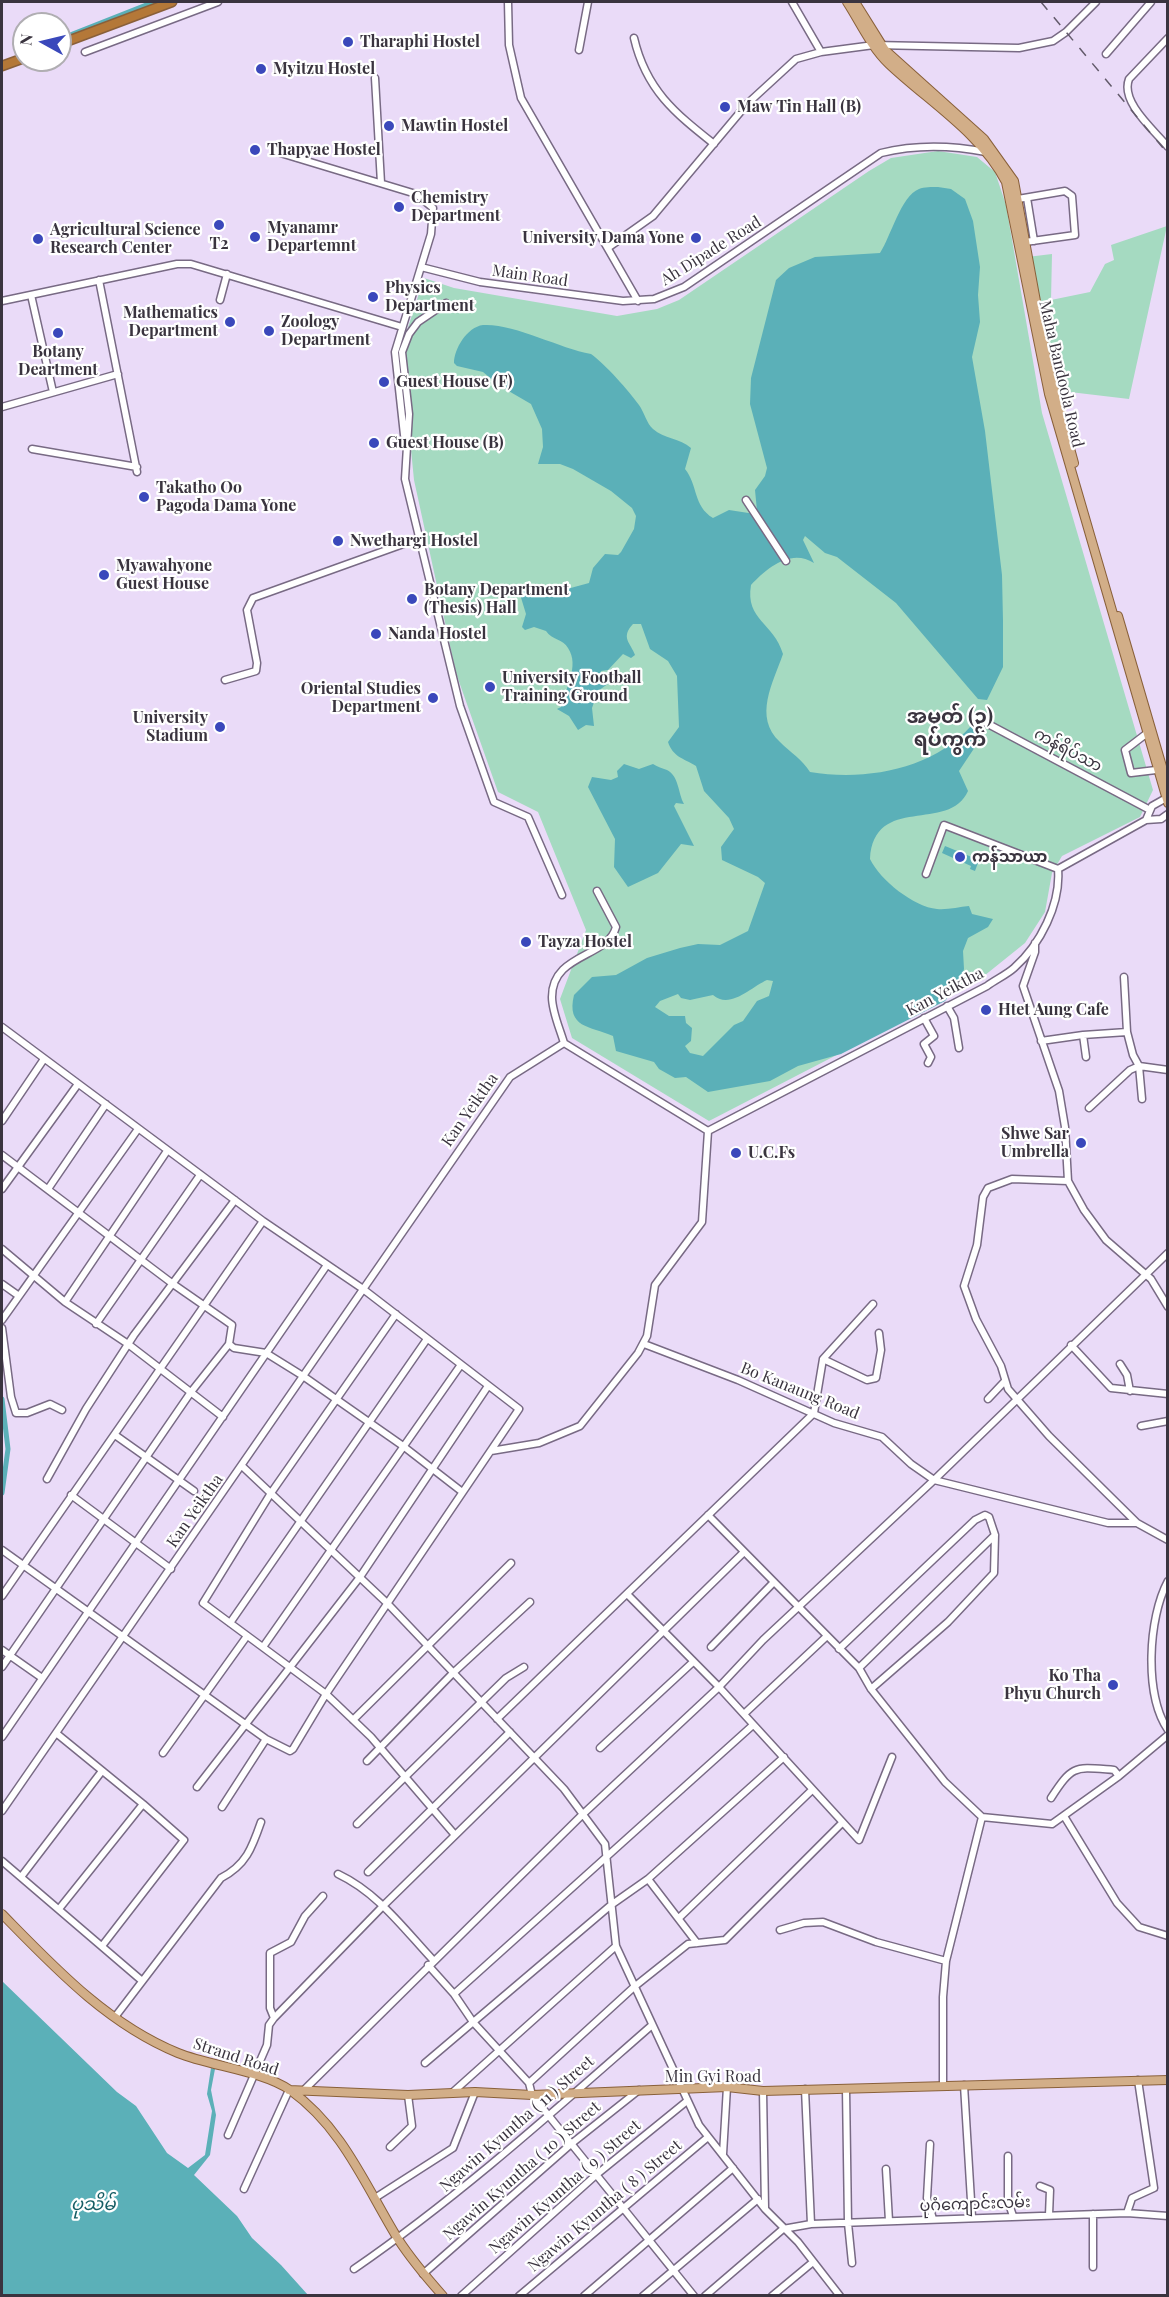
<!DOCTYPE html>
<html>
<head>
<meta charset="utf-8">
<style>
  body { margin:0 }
  #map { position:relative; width:1169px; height:2297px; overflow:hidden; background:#eadbf8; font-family:"Playfair Display",serif }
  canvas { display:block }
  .frame { position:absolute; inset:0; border:3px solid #3a343f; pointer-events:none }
  .north { position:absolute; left:12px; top:12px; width:60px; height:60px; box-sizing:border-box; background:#fff; border:2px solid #b0aeb2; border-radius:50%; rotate:278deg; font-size:16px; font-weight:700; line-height:24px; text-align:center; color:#3a343f }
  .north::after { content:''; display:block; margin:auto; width:21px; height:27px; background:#3a48bb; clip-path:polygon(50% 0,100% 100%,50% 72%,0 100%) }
</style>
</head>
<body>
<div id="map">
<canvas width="1169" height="2297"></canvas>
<div class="frame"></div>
<div class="north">N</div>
</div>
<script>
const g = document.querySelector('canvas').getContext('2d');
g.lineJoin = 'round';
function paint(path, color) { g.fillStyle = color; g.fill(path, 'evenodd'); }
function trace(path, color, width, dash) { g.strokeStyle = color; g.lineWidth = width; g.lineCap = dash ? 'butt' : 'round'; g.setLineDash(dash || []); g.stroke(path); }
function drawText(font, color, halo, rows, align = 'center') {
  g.font = font + ' "Playfair Display","Noto Sans Myanmar",serif'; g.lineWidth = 4.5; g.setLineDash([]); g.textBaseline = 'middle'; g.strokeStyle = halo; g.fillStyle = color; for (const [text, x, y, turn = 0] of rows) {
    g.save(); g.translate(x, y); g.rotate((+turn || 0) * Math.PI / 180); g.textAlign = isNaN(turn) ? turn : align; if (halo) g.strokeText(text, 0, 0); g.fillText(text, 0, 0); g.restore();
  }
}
const green = new Path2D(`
  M938,151l39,6 18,15 11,33 36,208 111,377 -13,27 -78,39 -10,17 -7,39 -20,31 -51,41 -265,137 -137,-83 -12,-39 26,-69 -48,-118 -40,-20 -42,-119 -42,-193 -13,-131 23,-71 30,10 163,28 40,-7 22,-9 190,-129 22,-13z
  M1167,226l-38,173 -76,-9 -26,-133 25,-3 -1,46 39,-8 15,-28 9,-4 -3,-15z`);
const water = new Path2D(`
  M938,187l13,2 14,10 8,22 7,46 -2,28 2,27 -8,35 13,74 17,144 1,46v46l-16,33 -9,-1 -82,-96 -59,-46 -12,-4 -20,-17 -2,4 11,23c-23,-15 -47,5 -63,22 -6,35 23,38 32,69 -10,29 -30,63 -3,88 11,11 22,17 30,30 55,9 122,-2 161,-46l8,15 -20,30 9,20c-19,43 -94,2 -98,68 10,21 44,48 67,50 10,1 22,-2 32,-3l3,8 21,5 -5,8 -20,11 -5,13 1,18 -4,13 -15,19 -104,53 -43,12 -28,15 -62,11 -22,-15 -11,1 -16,-9 -5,-7 -38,-11 -3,-15c-23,-10 -47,-8 -39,-41l18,-18 24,-2 31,-17 33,-10 18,-4 22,1 28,-14 17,-48 -7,-6 -36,-17 -1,-13 13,-18 -5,-11 -25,-27 -8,-25c-13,-8 -23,-9 -28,-24l11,-15 -2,-51 -9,-15 -18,-12 -9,-25h-8c-13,14 -2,19 2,31l-4,3 -8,-4 -15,16 -7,1 -1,5 8,3 1,4 -11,8 -6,17 2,18 -8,-1 -8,5 -9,-14 -12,-7 4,-2c4,-18 19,-41 7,-59 -5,-9 -16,-8 -22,-17l-12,-4 -9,3 -3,-3 4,-13 -7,-23 4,-4 44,2 22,-6 4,-15 12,-14 13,1 3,-3 13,-23 2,-13 -4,-8 -21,-17 -38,-22 -13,-5h-22l5,-17 -1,-18 -11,-25 -31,-18 -17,-14 -26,-6 -3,-3c0,-14 13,-36 29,-38 30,-2 76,23 108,29 14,10 38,37 48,51 5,7 8,19 14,24 11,10 27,9 38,19l-6,21c13,16 8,37 28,49l16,-8 26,4 2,-3 -2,-21 10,-14 2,-8 -17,-64 1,-26 25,-98 13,-12 26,-11 65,-4c11,-17 21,-57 39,-64 5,-2 13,-2 19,-2zM767,980l6,1 -4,15 -12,5 -14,20 -9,4 -31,31 -13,-3 -5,-7 6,-5 1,-13 -6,-5 -1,-7h-16l-14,-9 5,-6 18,-7 3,4 9,2 23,-5c17,15 38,-8 54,-15z
  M624,764l15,5 14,-5c5,3 9,4 14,6 12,6 11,23 17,34l-8,-1 -2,3 20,40 -13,-2 -23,29 -30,14 -14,-20 1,-28 -27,-52 4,-10 19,3 7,-3 -1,-6z
  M945,846l34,14 -4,11 -5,-2 1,-3 -29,-13z
  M2,1981l115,111 19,14 31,47 21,15 17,-13 7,-44 -5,-17 4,-26 4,1 -4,21 5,25 -6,40 -16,20 43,41 15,22 29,27 27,30h-306z`);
const canal = new Path2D(`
  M60,39l94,-37
  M2,1399l6,50 -6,44`);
const minor = new Path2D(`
  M508,2l1,43 12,53 117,203
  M792,2l29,50
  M634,38c12,52 41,75 80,106
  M1168,38l-39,41c-9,23 25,51 39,68
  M579,50l9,-48
  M85,52l133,-50
  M1106,54l45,-52
  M375,78l6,105
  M277,152l139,42 17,14 -2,26 -36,118 9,83
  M1027,198l7,43
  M1018,199l47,-8 7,5 3,39 -50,7
  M609,247l44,-31 94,-112 49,-45 25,-7 53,-7 145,3 34,-7 13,-9 30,-30
  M421,267l59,15 143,19 31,-2 30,-12 197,-134c36,-9 69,-8 105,-1
  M99,280l38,192
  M31,295l22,97
  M220,300l7,-26
  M2,301l175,-37h14l211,63
  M446,303l-28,19 -9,12 -7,18 7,62 -4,65 55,227 34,96 34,15 34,78
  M2,407l116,-33
  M32,449l105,18
  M746,500l40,61
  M225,680l31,-9 1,-8 -10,-53 6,-12 167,-60
  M973,716l177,94
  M1146,734l-21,16 6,23 25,-3
  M1146,820l6,-14 16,-9
  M1146,820l15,-1 7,-5
  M926,874l18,-49 114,44
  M1035,943v9l-12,34 36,105 6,36 3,54 16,29 22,30 45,39 17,28
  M1124,977l3,55 6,23 6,11 3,33
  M947,1006l7,12 5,30
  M924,1018l10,18 -10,8 7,13 -3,6
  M2,1027l261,194 100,68 156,120 -193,285 -33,55 -3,2 -24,-12 -264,-189
  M1083,1035l44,-3
  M1041,1041l42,-6 3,22
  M564,1043c-4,-14 -12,-31 -12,-46 0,-44 56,-39 64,-70l-19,-36
  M1089,1108l41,-38 9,-4 29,4
  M2,1121l42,-62
  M167,1151l-102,151 63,42 95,73
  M2,1155l171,129 59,41 -3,19 -38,48 -189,275
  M1068,1181l-56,-2 -24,9 -5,9 -6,48 -13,41 12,33 25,47 7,23 41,47 88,87
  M2,1189l76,-105
  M48,1189l58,-85
  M2,1249l63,53
  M2,1284l17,12
  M396,1314l-125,179 -68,110 123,91 45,43 84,98
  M2,1320l136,-191
  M96,1324l104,-149
  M2,1328l9,69 5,16h11l23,-9 12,6
  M229,1344l5,4 32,5 37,23 100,70 58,45
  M644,1344l94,36 96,43 48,14 29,27 23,16
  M1071,1345l40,43 57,6
  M823,1359l44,21 9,-2 5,-28 -2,-17
  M1120,1364l7,11 3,16
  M988,1399l16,-17
  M1141,1426l27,-5
  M115,1435l79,56
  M491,1451l48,-8 41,-17 58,-73 9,-17 8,-51 47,-63 6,-91
  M242,1466l146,138 176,185 41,55 11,102 83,179 66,84 33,33 42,54
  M47,1479l39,-70 48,-74 101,-135
  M934,1480l174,43h29l31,17
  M71,1495l100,74
  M708,1515l151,153 12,21 74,93 37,35 70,7 67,-48 49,-41
  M1168,1581c-20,37 -24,114 0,149
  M627,1594l92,93 140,153 33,-83
  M2,1596l261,-375
  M230,1623l197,-284
  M263,1647l197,-281
  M711,1647l63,-65
  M839,1649l136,-129 10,-5 4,2 6,18 -1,38 -46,49 -77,67
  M2,1650l40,28
  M859,1668l136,-133
  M744,1714l83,-78
  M497,1719l317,-306 9,-54 50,-55
  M353,1720l158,-157
  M56,1733l87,71 -84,105
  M2,1737l325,-472
  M600,1748l93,-86
  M163,1753l84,-117
  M367,1761l86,-88 77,-71
  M197,1787l163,-210 128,-191
  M1051,1798c22,-34 24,-31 63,-28l5,6
  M222,1807l44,-68
  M2,1811l508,-734 54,-34 144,88 279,-145c8,-6 19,-11 27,-18 26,-23 47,-64 44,-99l88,-49
  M1064,1816l53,87 22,24 29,9
  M357,1824l149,-146 18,-11
  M2,1861l139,119
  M368,1872l142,-140
  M338,1874c40,19 65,54 95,86
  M21,1877l81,-106
  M648,1879l49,64
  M680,1917l132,-127
  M780,1930l24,-7 19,-1 53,20 70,19
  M102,1946l82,-106 -41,-36
  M428,1965l26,29 19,28 56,61 3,12 162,201
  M454,1994l299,-269
  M115,2017l106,-139c25,-13 31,-30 40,-56
  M274,2018l110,-113 359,-352
  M425,2063l186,-158 37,-26 136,-122
  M529,2083l105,-96 54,-43 37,-4 117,-117
  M964,2085l8,132
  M943,2086v-89l3,-36 36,-144
  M805,2089l6,135
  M846,2089l2,134 4,40
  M303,2091l279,-276 137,-128 44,-47 171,-160 234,-227
  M763,2091l2,117
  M453,2092l163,-146
  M228,2135l39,-90 2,-20 5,-7 -4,-10v-55l21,-11 14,-26 18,-20
  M930,2144l-3,54 6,21
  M390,2147l22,-21 -4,-31
  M723,2154l4,-67
  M1008,2156v45l5,15
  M886,2169l3,52
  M1040,2186l10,4 -1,25
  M244,2189l45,-99
  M375,2198l78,-50 22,-56
  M1127,2213l5,-15 22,-10 -16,-108
  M1093,2214v53
  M783,2229l28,-5 316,-11 41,3
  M354,2269c106,-73 201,-159 297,-243
  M423,2274l148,-130 68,-54
  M461,2296l135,-121 91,-74
  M519,2296l189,-159
  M584,2296l149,-128
  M643,2296l115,-97
  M705,2296l78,-67
  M772,2296l41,-34`);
const major = new Path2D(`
  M847,2c13,20 24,45 42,62 39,37 92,69 117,118l43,212 119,409
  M855,2l30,48 99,89 30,42 34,186 26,96
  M1118,616l50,171
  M2,1914c52,53 105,110 176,139 32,13 85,18 112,37 53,38 75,95 108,149 13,20 29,39 45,57
  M289,2090l119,5 67,-3 57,3 195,-8 36,4 405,-11`);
const highway = new Path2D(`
  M60,44l112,-42
  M2,66l22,-8`);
const rail = new Path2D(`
  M1041,2l127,152`);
const markers = [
  [348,42,6,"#3a48bb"],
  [261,69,6,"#3a48bb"],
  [725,107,6,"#3a48bb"],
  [389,126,6,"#3a48bb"],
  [255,150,6,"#3a48bb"],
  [399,207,6,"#3a48bb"],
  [219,225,6,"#3a48bb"],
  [255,237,6,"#3a48bb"],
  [696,238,6,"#3a48bb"],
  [38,239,6,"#3a48bb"],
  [373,297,6,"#3a48bb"],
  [230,322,6,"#3a48bb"],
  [269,331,6,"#3a48bb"],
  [58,333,6,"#3a48bb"],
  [384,382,6,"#3a48bb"],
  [374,443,6,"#3a48bb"],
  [144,497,6,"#3a48bb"],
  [338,541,6,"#3a48bb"],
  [104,575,6,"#3a48bb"],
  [412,599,6,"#3a48bb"],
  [376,634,6,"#3a48bb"],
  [490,687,6,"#3a48bb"],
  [433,698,6,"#3a48bb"],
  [220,727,6,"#3a48bb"],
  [960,857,6,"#3a48bb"],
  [526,942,6,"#3a48bb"],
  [986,1010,6,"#3a48bb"],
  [1081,1143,6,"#3a48bb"],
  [736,1153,6,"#3a48bb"],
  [1113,1685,6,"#3a48bb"]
];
const poiNames = [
  ["Tharaphi Hostel",360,42],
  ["Myitzu Hostel",273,69],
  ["Maw Tin Hall (B)",737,107],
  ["Mawtin Hostel",401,126],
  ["Thapyae Hostel",267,150],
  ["Chemistry",411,198],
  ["Department",411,216],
  ["Myanamr",267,228],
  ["Departemnt",267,246],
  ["Agricultural Science",50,230],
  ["Research Center",50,248],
  ["University Dama Yone",684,238,"right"],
  ["T2",219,244,"center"],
  ["Physics",385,288],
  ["Department",385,306],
  ["Mathematics",218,313,"right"],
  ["Department",218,331,"right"],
  ["Zoology",281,322],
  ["Department",281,340],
  ["Botany",58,352,"center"],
  ["Deartment",58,370,"center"],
  ["Guest House (F)",396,382],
  ["Guest House (B)",386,443],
  ["Takatho Oo",156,488],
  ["Pagoda Dama Yone",156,506],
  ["Nwethargi Hostel",350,541],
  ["Myawahyone",116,566],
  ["Guest House",116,584],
  ["Botany Department",424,590],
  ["(Thesis) Hall",424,608],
  ["Nanda Hostel",388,634],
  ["University Football",502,678],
  ["Training Ground",502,696],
  ["Oriental Studies",421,689,"right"],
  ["Department",421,707,"right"],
  ["University",208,718,"right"],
  ["Stadium",208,736,"right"],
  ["ကန်သာယာ",972,857],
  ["Tayza Hostel",538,942],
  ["Htet Aung Cafe",998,1010],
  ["Shwe Sar",1069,1134,"right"],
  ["Umbrella",1069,1152,"right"],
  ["U.C.Fs",748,1153],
  ["Ko Tha",1101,1676,"right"],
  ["Phyu Church",1101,1694,"right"]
];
const streetNames = [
  ["Ah Dipade Road",711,251,-32],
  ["Main Road",530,276,8],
  ["Maha Bandoola Road",1061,374,77],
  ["ကန်ရိပ်သာ",1068,750,28],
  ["Kan Yeiktha",945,992,-28],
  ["Kan Yeiktha",470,1110,-55],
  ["Bo Kanaung Road",800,1391,22],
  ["Kan Yeiktha",195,1511,-55],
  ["Strand Road",236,2057,18],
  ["Min Gyi Road",713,2077],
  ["Ngawin Kyuntha ( 11 ) Street",517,2124,-41],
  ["Ngawin Kyuntha ( 10 ) Street",522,2171,-41],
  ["Ngawin Kyuntha ( 9 ) Street",565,2187,-41],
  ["ပုဂံကျောင်းလမ်း",975,2204,-2],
  ["Ngawin Kyuntha ( 8 ) Street",605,2206,-40]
];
const waterNames = [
  ["ပုသိမ်",93,2204]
];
const quarterNames = [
  ["အမှတ် (၃)",950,717],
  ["ရပ်ကွက်",950,740]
];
paint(green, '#a5dac1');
paint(water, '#5bb0b8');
trace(canal, '#5bb0b8', 5);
trace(minor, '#786a84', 9);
trace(major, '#89603a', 10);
trace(highway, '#89603a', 11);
trace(minor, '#fff', 6);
trace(major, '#d2ae88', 8);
trace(highway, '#b47838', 8);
trace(rail, '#635b6b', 1.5, [10, 10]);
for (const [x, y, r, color] of markers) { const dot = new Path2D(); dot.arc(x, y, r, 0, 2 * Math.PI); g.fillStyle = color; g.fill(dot); trace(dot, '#fff', 2); }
drawText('bold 16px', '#3a343f', '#fff', poiNames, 'left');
drawText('16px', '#3a343f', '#fff', streetNames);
drawText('italic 18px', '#175e65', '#fff', waterNames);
drawText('bold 20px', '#3a343f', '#fff', quarterNames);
</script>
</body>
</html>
